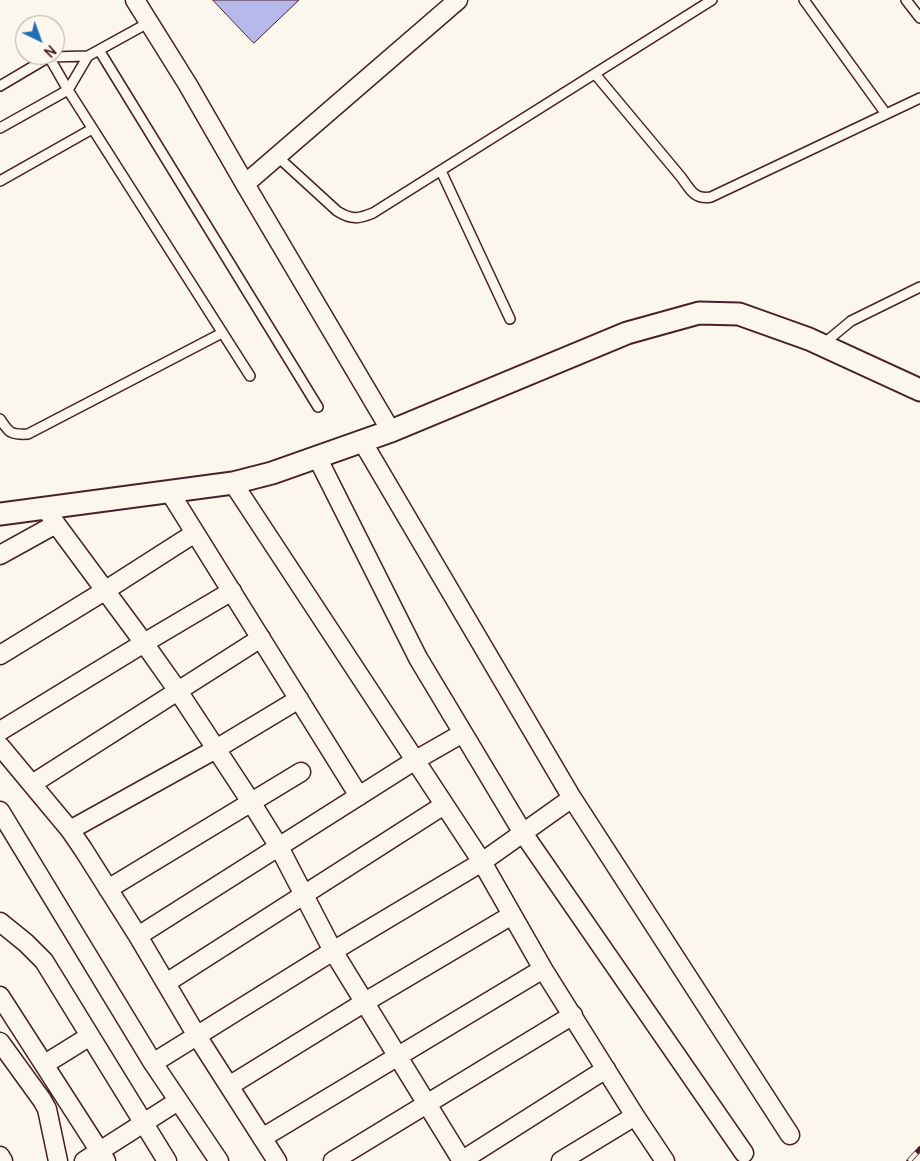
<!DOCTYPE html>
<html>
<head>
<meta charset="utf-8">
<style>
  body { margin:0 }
  #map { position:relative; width:920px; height:1161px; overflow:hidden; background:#fbf7ec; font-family:Pangolin,sans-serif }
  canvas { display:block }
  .north { position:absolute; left:15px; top:15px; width:50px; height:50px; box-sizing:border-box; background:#fbf7ec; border:1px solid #b4a19f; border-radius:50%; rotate:138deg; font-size:14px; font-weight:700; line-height:20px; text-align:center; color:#4a1f2b }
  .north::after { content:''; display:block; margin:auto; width:18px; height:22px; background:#1f6fb2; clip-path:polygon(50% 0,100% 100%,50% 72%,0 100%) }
</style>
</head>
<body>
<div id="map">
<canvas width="920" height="1161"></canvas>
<div class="north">N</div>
</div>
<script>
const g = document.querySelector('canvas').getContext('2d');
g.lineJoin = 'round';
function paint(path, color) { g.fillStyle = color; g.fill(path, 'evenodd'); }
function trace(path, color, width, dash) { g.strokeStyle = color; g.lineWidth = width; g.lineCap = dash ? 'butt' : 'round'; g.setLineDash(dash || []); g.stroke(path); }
const building = new Path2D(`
  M213,0h86l-45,43z`);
const service = new Path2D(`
  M804,0l82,114
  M906,0l14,18
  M99,50l219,357
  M49,57l19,33 182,286
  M595,74l86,103c9,12 13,23 30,20l209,-99
  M0,86l49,-29 39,-1 60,-33
  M0,128l68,-38 20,-34
  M278,157l59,54c14,9 22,8 36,2l339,-213
  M441,171l69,148
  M0,181l92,-52
  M822,345l29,-24 69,-34
  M0,419c9,14 11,16 28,15l194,-101`);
const minor = new Path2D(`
  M135,0l53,85 57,99 146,247
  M245,184l213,-184
  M362,441l210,357 218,337
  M317,457l101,201 105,175 221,320
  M233,483l249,379 61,107 92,147 30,45
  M169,491l190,305
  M45,507l11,17 88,119 34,48 73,111 28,45 54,104 129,210
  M0,555l56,-31
  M0,655l106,-65 89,-57
  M0,731l144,-88 88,-52
  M0,746l70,84 13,19 55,87 59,100 80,125
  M32,784l229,-146
  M0,811l153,252 66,98
  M70,830l146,-81 83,-50
  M108,889l193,-117
  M0,922l26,21 18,18 123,200
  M138,936l276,-175 49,-28
  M166,983l278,-178
  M0,996l106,165
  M0,1042l42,58 5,9 11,52
  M153,1063l180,-112 149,-89 90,-64
  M45,1064l45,-28
  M229,1086l136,-84 147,-87
  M262,1138l281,-169
  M0,1156l3,5
  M84,1161l94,-60
  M333,1161l240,-146
  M461,1161l145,-92
  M561,1161l74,-45`);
const tertiary = new Path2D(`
  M0,514l233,-31 39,-10 119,-42 236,-98 72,-20 40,1 70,25 111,51`);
const rail = new Path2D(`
  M909,1161l11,-12`);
paint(building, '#b6b9ea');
trace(building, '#4a1f2b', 1);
trace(service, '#4a1f2b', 12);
trace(minor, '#4a1f2b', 21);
trace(tertiary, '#4a1f2b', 25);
trace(service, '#fbf7ec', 9);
trace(minor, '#fbf7ec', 18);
trace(tertiary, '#fbf7ec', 21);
trace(rail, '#4a1f2b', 5.5);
trace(rail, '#fbf7ec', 4, [11]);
</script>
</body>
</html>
